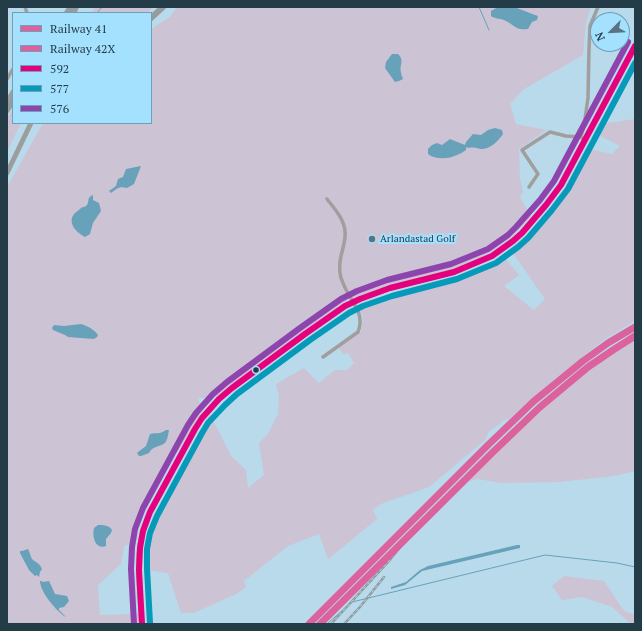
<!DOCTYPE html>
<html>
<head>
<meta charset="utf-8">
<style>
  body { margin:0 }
  #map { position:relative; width:642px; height:631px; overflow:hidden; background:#b9daea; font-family:"PT Serif",serif }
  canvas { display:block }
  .frame { position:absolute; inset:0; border:8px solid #233c48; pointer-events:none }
  .legend { position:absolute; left:12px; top:12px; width:140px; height:112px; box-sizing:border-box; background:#a4e1ff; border:1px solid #709fb6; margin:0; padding:5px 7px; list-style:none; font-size:12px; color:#233c48 }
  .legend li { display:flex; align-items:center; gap:8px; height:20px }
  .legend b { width:20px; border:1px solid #709fb6 }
  .north { position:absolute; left:590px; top:12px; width:40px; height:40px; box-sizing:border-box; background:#a4e1ff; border:1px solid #709fb6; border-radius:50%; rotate:246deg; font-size:11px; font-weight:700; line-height:16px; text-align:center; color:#233c48 }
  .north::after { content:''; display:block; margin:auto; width:14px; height:18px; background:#587381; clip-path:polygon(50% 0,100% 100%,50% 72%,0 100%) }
</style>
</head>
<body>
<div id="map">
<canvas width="642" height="631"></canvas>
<div class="frame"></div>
<ul class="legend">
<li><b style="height:5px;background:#dc629e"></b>Railway 41</li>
<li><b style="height:5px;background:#dc629e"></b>Railway 42X</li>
<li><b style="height:5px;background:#e5007d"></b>592</li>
<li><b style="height:5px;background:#0599ba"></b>577</li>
<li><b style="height:5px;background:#8e44ad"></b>576</li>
</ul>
<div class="north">N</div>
</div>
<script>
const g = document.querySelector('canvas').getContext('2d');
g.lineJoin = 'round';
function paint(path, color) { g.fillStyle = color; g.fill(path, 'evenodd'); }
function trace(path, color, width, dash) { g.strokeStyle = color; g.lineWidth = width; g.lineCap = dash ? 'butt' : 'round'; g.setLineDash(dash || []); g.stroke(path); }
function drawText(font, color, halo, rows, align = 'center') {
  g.font = font + ' "PT Serif",serif'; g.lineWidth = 4; g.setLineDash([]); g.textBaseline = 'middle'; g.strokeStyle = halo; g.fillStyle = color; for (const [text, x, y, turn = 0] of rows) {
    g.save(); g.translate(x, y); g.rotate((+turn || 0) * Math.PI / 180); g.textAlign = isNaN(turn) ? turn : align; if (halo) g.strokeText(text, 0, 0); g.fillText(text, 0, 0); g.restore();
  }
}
const green = new Path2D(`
  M95,7h59l-7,6h-56z
  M177,7h414l-5,15 -3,33 -59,34 -14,15 6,20 30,6 -27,19 1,30 3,13 -3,5 11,20 -17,18 -24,18 -38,18 -21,5 -1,-1 -76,23 -2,-2 -5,1 -1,4 -128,95 -10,2h-9v4l2,2 2,6 -61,100 -9,32 -9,5 -3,17 -23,21 2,30 39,-1v10h-132v-437l36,-64h108v-94l19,-12z
  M13,109v14h8l-14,29v-34z
  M635,119v202l-30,18 -53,42 -43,38 -5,1 -16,13 -3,7 -56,47 -48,17 -8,6 4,9 -49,40 -9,-25 -31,12 -44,35 2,6 -10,7 -42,19h-13l-13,-40 -22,-3 2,-28 5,-17 53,-105 4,-6 21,42 15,14 2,18 16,-13 -5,-32 9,-9 10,-20 1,-18 -3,-12 28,-16 15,15 16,-13h12l7,-7 -6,-10 -5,1 -5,-7 23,-15 2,-14 -4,-12 110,-29 36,-19 14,17 -15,11 30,24 11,-11 -32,-46 9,-8 42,-56 22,-41 26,6 8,-8 -26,-13 6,-9z
  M635,333v138l-21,5 -54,6 -59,1 -23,-4 -24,6 77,-74 43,-38 50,-33z
  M564,576l7,1 33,4 20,30 11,4v9h-4l-19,-17 -30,-10 -20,3 -10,-14z`);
const water = new Path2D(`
  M498,7c5,0 11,-1 16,0 3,1 21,8 24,9l-1,4 -5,2 -4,7c-13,2 -14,-5 -24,-9 -5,-2 -9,-1 -13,-4v-5z
  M392,54h6c7,7 1,11 3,18 0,2 1,4 2,7l-4,2 -4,1 -10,-14 1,-6z
  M495,128l7,2 1,4c-5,7 -12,15 -22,15 -5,-1 -8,-2 -13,-1l-1,-1 -1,1v2c-3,2 -6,4 -9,5 -8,4 -22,5 -29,-1v-5l4,-4 5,-2 5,2 8,-6 15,6 1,-3 7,-8 8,1 7,-5z
  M141,166l-7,18 -7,4c-8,-2 -9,0 -16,5l-2,-2 7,-5 2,-7 5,-2 3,-8z
  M93,195v5l6,3 2,8 -8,12 -3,11 -5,3c-10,-5 -19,-16 -9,-25 1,0 5,-4 5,-4 3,-2 3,0 6,-3 3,-5 -1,-7 6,-10z
  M81,324c6,2 13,5 17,11l-1,2 -3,2 -26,-2 -3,-2 -12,-5 -1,-2 2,-3 10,1z
  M166,430h3c-1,4 -1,9 -4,13 -5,4 -13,3 -16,10l-8,3h-2l-2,-3 1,-1 8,-6 4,-12c7,-2 9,1 16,-4z
  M98,525c5,0 11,0 14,5l-1,3 -5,6v7c-11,4 -14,-10 -12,-18z
  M517,545h3v3l-98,23 -17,14 -14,4v-2l15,-5 14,-12 8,-4z
  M28,549c2,3 2,7 4,10 4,4 7,3 10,10l-2,3 -1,5 -2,-2 -2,1 -6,-6 -9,-17v-2h2z
  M40,581h1l2,1 6,-1 6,13 12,2 2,5 -5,6 -5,1v2l7,7c-9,-5 -26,-25 -26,-36z`);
const stream = new Path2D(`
  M479,7l10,23
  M97,13l5,-6
  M327,624l25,-22 193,-47 72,8 18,4`);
const street = new Path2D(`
  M25,7l2,6
  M7,79l6,-10
  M585,140l-4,-3 4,-18 3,-21 1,-49 1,-23 8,-19
  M529,187l9,-13 -16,-24 28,-18 16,4 15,1
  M323,357l35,-25c8,-20 -9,-32 -15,-49 -4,-8 -4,-18 -2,-27 2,-9 5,-16 4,-25 -1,-12 -11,-23 -18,-32`);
const secondary = new Path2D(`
  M7,102l6,-10
  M7,173l24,-50
  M142,624c-2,-27 -6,-60 -1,-86 2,-9 5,-18 9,-26l45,-83 7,-11 17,-19 13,-11 73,-54 40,-28 15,-7 30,-11 64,-16 38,-16 21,-15 9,-8 24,-28 15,-20 74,-139`);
const highway = new Path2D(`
  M67,13l4,-6
  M73,13l3,-6
  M151,18l12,-11
  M7,110l6,-10`);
const rail = new Path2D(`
  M412,531l19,-20
  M331,624l58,-63 12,-15
  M344,624l16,-17 24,-30`);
const bus1 = new Path2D(`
  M142,624l-3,-54 1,-22 3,-17 7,-19 45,-83 7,-11 17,-19 13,-11 73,-54 40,-28 15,-7 30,-11 64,-16 38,-16 21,-15 9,-8 24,-28 15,-20 74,-139`);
const bus2 = new Path2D(`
  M150,623l-3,-54v-20l3,-16 7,-17 45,-83 6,-10 17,-18 12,-11 73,-54 39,-27 14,-7 29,-10 65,-17 39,-16 22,-16 10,-9 24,-28 16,-21 67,-126`);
const bus3 = new Path2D(`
  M134,624l-3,-55 1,-22 3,-18 8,-21 45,-83 8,-12 17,-19 14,-12 73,-54 41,-29 16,-8 30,-11 64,-16 37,-15 20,-14 8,-8 24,-27 14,-19 74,-139`);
const rail1 = new Path2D(`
  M309,624l179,-179 46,-44 49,-40 25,-18 27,-16`);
const rail2 = new Path2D(`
  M320,624l174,-173 46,-44 48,-40 25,-17 22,-14`);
const markers = [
  [372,239,4,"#587381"],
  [256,370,3.5,"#233c48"]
];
const poiNames = [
  ["Arlandastad Golf",380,239]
];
paint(green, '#ccc3d5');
paint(water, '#68a1ba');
trace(stream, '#68a1ba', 1);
trace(street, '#a19e9d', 3.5);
trace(secondary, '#9c9e9e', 5);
trace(highway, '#969b9e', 6);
trace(rail, '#94999c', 2.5);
trace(rail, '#a4e1ff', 1, [3]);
trace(bus1, '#e5007d', 6);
trace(bus2, '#0599ba', 6);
trace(bus3, '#8e44ad', 6);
trace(rail1, '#dc629e', 7);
trace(rail2, '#dc629e', 7);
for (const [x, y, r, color] of markers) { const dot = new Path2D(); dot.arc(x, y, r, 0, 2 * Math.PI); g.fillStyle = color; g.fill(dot); trace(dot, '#a4e1ff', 1.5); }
drawText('10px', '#233c48', '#a4e1ff', poiNames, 'left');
</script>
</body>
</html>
